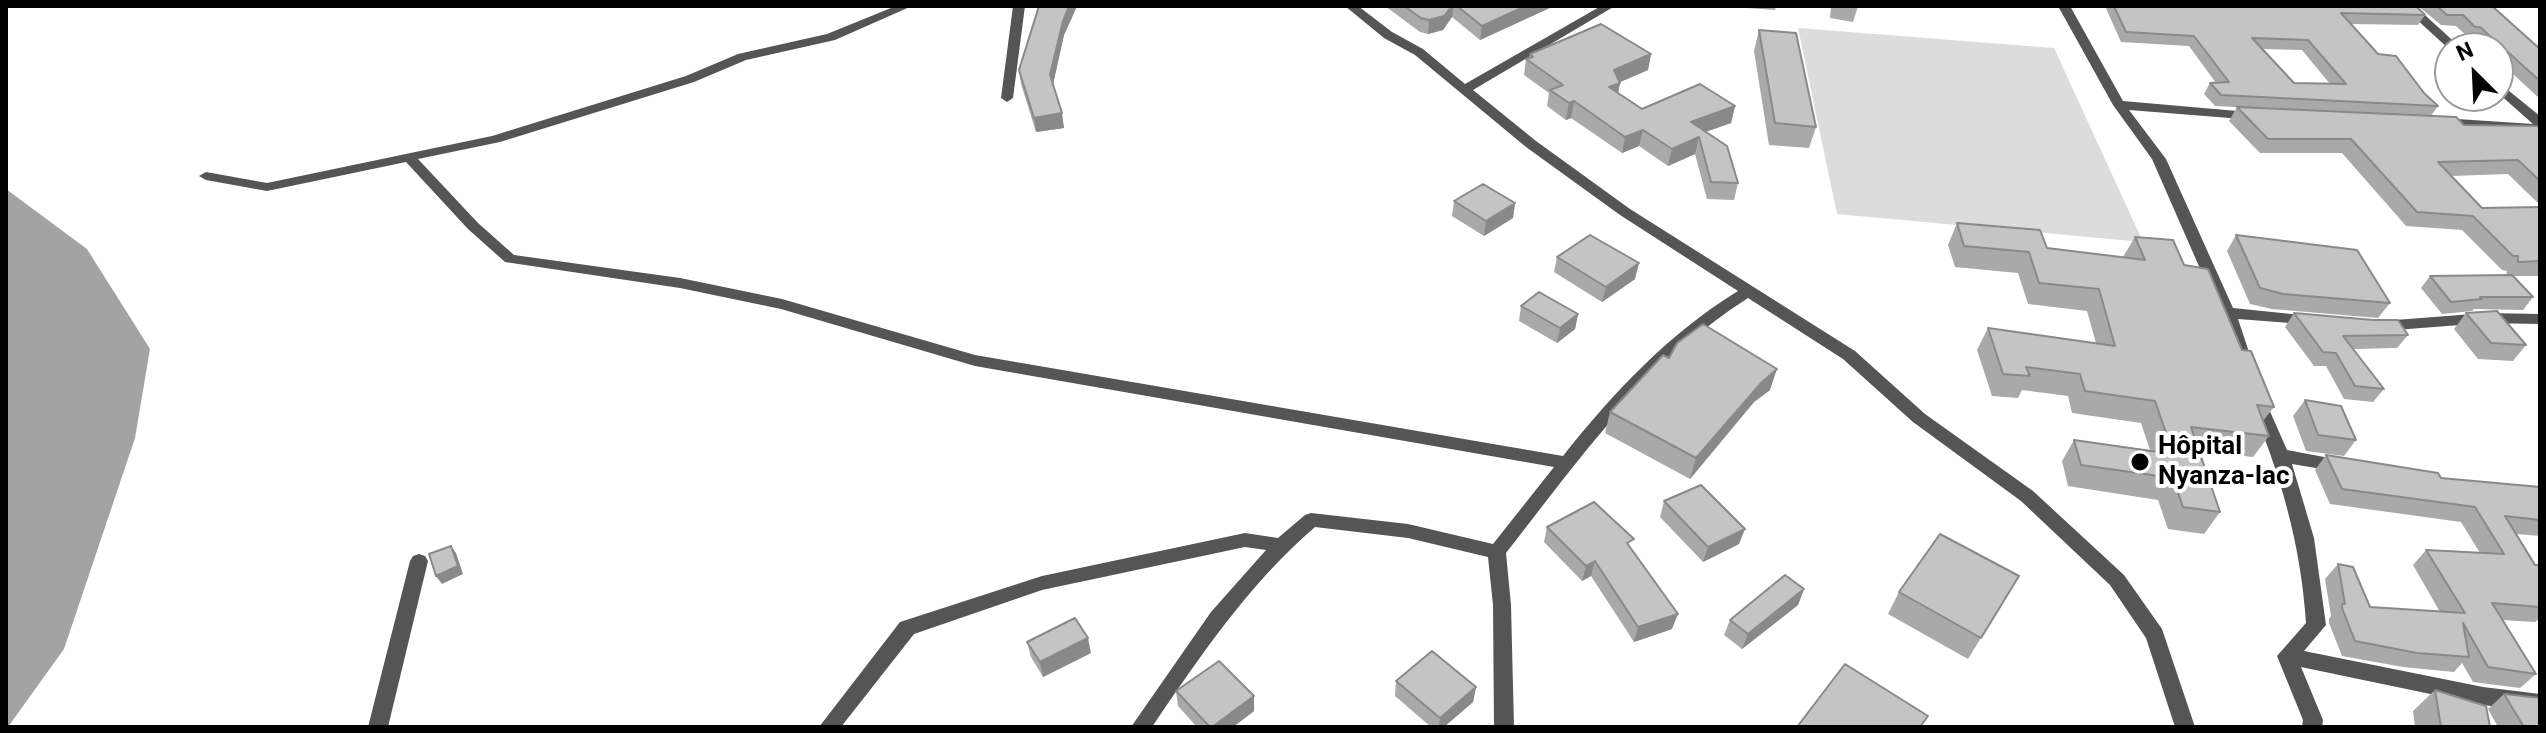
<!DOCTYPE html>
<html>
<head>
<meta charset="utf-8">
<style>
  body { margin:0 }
  #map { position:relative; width:2546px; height:733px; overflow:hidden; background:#fff; font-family:Roboto,sans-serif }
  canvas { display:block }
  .frame { position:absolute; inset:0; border:8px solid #000; pointer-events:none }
  .north { position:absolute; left:2434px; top:32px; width:80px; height:80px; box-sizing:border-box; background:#fff; border:2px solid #999; border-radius:50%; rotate:336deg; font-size:22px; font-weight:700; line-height:32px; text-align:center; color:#000 }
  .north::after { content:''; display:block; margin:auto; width:28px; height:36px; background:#000; clip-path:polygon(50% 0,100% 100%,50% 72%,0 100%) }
</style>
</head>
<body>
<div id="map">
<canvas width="2546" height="733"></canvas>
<div class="frame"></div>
<div class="north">N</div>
</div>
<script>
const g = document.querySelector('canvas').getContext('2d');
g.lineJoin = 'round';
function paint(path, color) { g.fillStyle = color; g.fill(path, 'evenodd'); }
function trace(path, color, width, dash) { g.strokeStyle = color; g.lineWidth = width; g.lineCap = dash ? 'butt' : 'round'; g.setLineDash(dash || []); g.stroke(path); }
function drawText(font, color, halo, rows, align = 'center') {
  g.font = font + ' Roboto,sans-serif'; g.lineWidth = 8; g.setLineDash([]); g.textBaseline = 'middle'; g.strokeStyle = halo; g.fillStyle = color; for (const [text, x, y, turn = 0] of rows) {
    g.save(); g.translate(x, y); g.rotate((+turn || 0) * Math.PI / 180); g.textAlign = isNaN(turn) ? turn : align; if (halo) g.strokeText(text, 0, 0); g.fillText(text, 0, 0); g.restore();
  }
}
const green = new Path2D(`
  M1798,28l256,20 89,194 -306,-28z`);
const water = new Path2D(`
  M6,189l81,60 63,100 -15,89 -71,211 -56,78z`);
const minor = new Path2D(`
  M896,6h16l-77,34 -89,20 -52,22 -194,60 -82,17 60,64 36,32 166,23 102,21 193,56 588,101c51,-64 105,-122 175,-165l-118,-76 -94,-68 -111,-92 -31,-17 -39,-32h13l34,26 31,17 42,35 136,-78h14l-142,84 63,51 94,68 225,142 70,63 108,77 91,84 38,54 33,98h-20l-29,-89 -36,-53 -89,-84 -108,-79 -70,-63 -95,-61c-102,65 -169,162 -242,255l5,52 3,122h-20l-1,-122 -5,-48 -80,-19 -93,-11c-67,58 -114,128 -163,200h-21l80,-115 55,-62 -21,-3 -203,43 -128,44 -73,93h-22l81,-105 142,-46 203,-43 33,5 27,-23 6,-2 97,11 85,20 61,-77 -579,-101 -194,-57 -101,-21 -175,-26 -37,-33 -62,-67 -139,29 -61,-11 -7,-4 7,-4 61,11 225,-47 194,-60 52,-22 89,-20z
  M1013,6h12l-12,92 -6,4 -6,-4z
  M2058,6h12l53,95 137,12 2,3 -7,4 -126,-10 37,49 67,149 78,8 5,1 3,4 -3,4 -78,-6 11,33 -8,5 -6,-1 -9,-28 -74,-169 -39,-54z
  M2402,6h13l46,42 -11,2z
  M2498,82l42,34v16l-98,-6 -7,-4 7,-4 91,6 -35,-31z
  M2486,313l54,1v10l-54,-1 -104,8 -8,-5 8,-5z
  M2257,394l8,6 22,50 53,10 6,1 3,5 -3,5 -6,1 -48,-8 22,74 12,87 -22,26 179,36 57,7v18l-57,-7 -182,-38 22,53 -1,7h-20l1,-7 -26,-64 29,-33c-5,-79 -26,-151 -57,-223z
  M419,554l6,2 3,5 -40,166h-20l42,-166 3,-5z`);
const wall = new Path2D(`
  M1039,6h38l-13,29 -11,49 11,44 -28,4 -15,-48 -2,-14z
  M1385,6h169l-74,34 -28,-23 -9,13 -15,4 -8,-2z
  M1747,6h29l-1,4 -28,-2z
  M1831,6h27l-5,16 -23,-4z
  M2105,6h311l9,9 -7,10 -67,-1 27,30 60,52 -7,10 33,9 76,3v77l-32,-31 -57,2 31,32 58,-1v69h-27l20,21 -10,13 -49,-1 -2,2 -30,3 -21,-26 9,-12 76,-1 1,-4 -5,-1 -40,-40 -56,-4 -64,-73h-82l-31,-32 8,-14 103,5 -125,-6 -11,-12 6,-11h6l-27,-37 -68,-4zM2262,49l40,1 28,34 -36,-1z
  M2418,6h74l48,43v50l-42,-39v-12h-13l-12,-11h-5l-12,-11 -15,-1z
  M1759,30l57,97 -7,21 -40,-3 -15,-94z
  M1530,54h121l-3,16 -28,12 -2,11 24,16 93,-3 -4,17 -25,9 32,51 -4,17 -27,-1 -12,-45 -27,12 -29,-20 -17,7 -51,-35 -5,2 -19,-14 2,-13 -25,-18 2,-16 3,-1z
  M1454,201l61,2 -2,15 -29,18 -32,-20z
  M1957,223l90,25 76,9 12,-20 49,28 58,85 32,57 -11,14 6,15 -16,21 -54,-6 21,61 -16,22 -36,-5 -10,-29 -90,-14 -6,-25 12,-21 76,10 -9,-27 -69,-10 -4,-17 -46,-6 -4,8 -26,-2 -15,-46 11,-22 108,15 -9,-32 -59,-7 -10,-31 -63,-6 -7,-22z
  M2236,235l154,68 -12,15 -106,-9 -22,-5 -23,-53z
  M1557,257l78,22 -33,23 -48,-30z
  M1521,306l57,8 -3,15 -18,14 -38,-22z
  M2294,313l114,22 -11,13 -44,1 31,40 -11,13 -29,-3 -18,-33h-12l-29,-39z
  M2466,313l60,32 -13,16 -35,-2 -24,-30z
  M1669,358l101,32 -16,12 -64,77 -85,-46 5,-21z
  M2305,400l51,40 -12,16 -38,-5 -13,-35z
  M2326,455l115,23 99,9v49l-24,-2 19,31h5v53l-5,4 -33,-2 34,54 -16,14 -47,-6 -11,-19 -8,9 -51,-5 -61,-11 -13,-33v-4l2,-3 -6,-37 13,-15 32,43 70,5 -27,-47 13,-15 54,3 -19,-31 -131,-18 -15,-34z
  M1664,501l75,43 -36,18 -43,-45z
  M1547,527l84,21 41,81 -38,13 -43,-66 -9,5 -38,-39z
  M2019,576l-51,83 -80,-45 11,-22z
  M1804,589l-6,16 -56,44 -18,-14 6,-15z
  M1027,642l64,11 -48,24 -12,-20z
  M1396,681l80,6 -3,15 -29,25h-13l-36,-31z
  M2435,690l55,37h-75l-2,-16z
  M1176,691l78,20 -21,16h-36l-19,-21z
  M2504,694l36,33h-42l-10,-18z`);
const shadedWall = new Path2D(`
  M1069,6h8l-13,29 -12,54 -2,-14 13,-54z
  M1452,6h2l-2,11 -9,13 -15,4 1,-14z
  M1526,6h28l-74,34 2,-14z
  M1651,54l-3,16 -37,16 3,-16z
  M1620,83l-3,16 -8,-12z
  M1574,101l-3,17 -5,2 3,-17z
  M1735,106l-4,17 -44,15 4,-16z
  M1062,113l2,15 -28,4 -2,-14z
  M1643,130l-4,16 -17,7 3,-16z
  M1699,137l-4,17 -27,12 4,-17z
  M1515,203l-2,15 -29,18 2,-15z
  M1639,263l-4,16 -33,23 4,-15z
  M1578,314l-3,15 -18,14 3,-15z
  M1777,369l-7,21 -16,12 -64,77 6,-21 66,-76z
  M1745,529l-6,15 -36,18 5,-15z
  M451,546l5,7 7,21 -21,10 -6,-8z
  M1595,561l-4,15 -9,5 4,-15z
  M1804,589l-6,16 -56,44 6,-15z
  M1678,614l-6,15 -38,13 4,-15z
  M1088,638l3,15 -48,24 -3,-15z
  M1476,687l-3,15 -29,25h-5l1,-9z
  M1254,696v15l-21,16h-21z`);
const building = new Path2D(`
  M1039,6h30l-6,15 -13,54 12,38 -28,5 -15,-48z
  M1404,6h48l-8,10 -15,4 -8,-2z
  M1457,6h69l-44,20z
  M2114,6h302l9,9 -84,-2 37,41 18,2 28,37 14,13 -217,-11 -11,-12 19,-1 -35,-46 -68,-4zM2252,38l56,2 38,44 -52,-1z
  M2437,6h55l48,43v32l-60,-54h-5l-12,-12h-16z
  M1601,24l50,30 -37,16 6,13 -11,4 33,22 58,-25 35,22 -44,16 36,24 11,37 -27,-1 -12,-45 -27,12 -29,-19 -18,7 -51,-36 -5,2 -19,-13 13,-5 -37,-26 7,-2 -3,-3z
  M1759,30l37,3 20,94 -41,-4z
  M2237,107l219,10 8,8 73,1 3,2v53l-22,-21 -80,2 44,46 58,-1v54l-22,1v-6h-5l-40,-40 -56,-4 -66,-73h-83z
  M1483,184l32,19 -29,18 -32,-20z
  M1957,223l83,7 7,18 98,12 -10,-23 38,3 11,25 24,4 34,81 9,1 23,56 -17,-2 12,31 -78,-9 29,85 -37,-5 -10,-29 -92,-13 -7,-25 84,12 -1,-4 15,2 -17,-49 -70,-10 -5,-17 -54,-7 4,9 -27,-2 -15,-46 127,18 -16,-57 -60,-6 -10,-31 -65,-6z
  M1590,235l49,28 -33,24 -49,-30z
  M2236,235l121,15 33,53 -107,-9 -23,-6z
  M2512,275l21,22h-53l2,2 -31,3 -21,-26z
  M1539,292l39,22 -18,14 -39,-22z
  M2497,311l29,34 -35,-2 -25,-30z
  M2294,313l79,7h25l10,15 -65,1 41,53 -29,-3 -19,-33 -13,-1z
  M1703,324l74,45 -15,13 -66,76 -86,-46 53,-57 6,3 8,-15z
  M2305,400l36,6 15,34 -38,-5z
  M2326,455l112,18 3,5 99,9v33l-35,-4 30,49h5v42l-48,-4 44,71 -48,-7 -25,-44 6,34 -52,-4 -62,-12 -13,-33v-4h3l-7,-40 15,3 17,40 95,6 -39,-63 78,4 -29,-47 -133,-18z
  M1701,485l44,44 -37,18 -44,-46z
  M1594,502l40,37 -7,4 51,71 -40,13 -43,-66 -9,5 -39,-39z
  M1940,534l79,42 -38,62 -82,-46z
  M451,546l7,20 -22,10 -7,-22z
  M1785,575l19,14 -56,45 -18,-14z
  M1075,618l13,20 -48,24 -13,-20z
  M1432,651l44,36 -36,31 -44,-37z
  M1219,661l35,35 -42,31h-2l-34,-36z
  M1845,664l83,52 -8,11h-123z
  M2435,690l51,16 4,21h-49z
  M2504,694l36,4v29h-16z`);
const markers = [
  [2140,462,10,"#000"]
];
const poiNames = [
  ["Hôpital",2158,447],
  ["Nyanza-lac",2158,477]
];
paint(green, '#dcdcdc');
paint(water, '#a3a3a3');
paint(minor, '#555');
paint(wall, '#a9a9a9');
paint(shadedWall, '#898989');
paint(building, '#c4c4c4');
trace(building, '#898989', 2);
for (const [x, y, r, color] of markers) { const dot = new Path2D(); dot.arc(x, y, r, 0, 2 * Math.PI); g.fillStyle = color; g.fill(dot); trace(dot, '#fff', 3); }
drawText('bold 26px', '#000', '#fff', poiNames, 'left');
</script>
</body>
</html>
